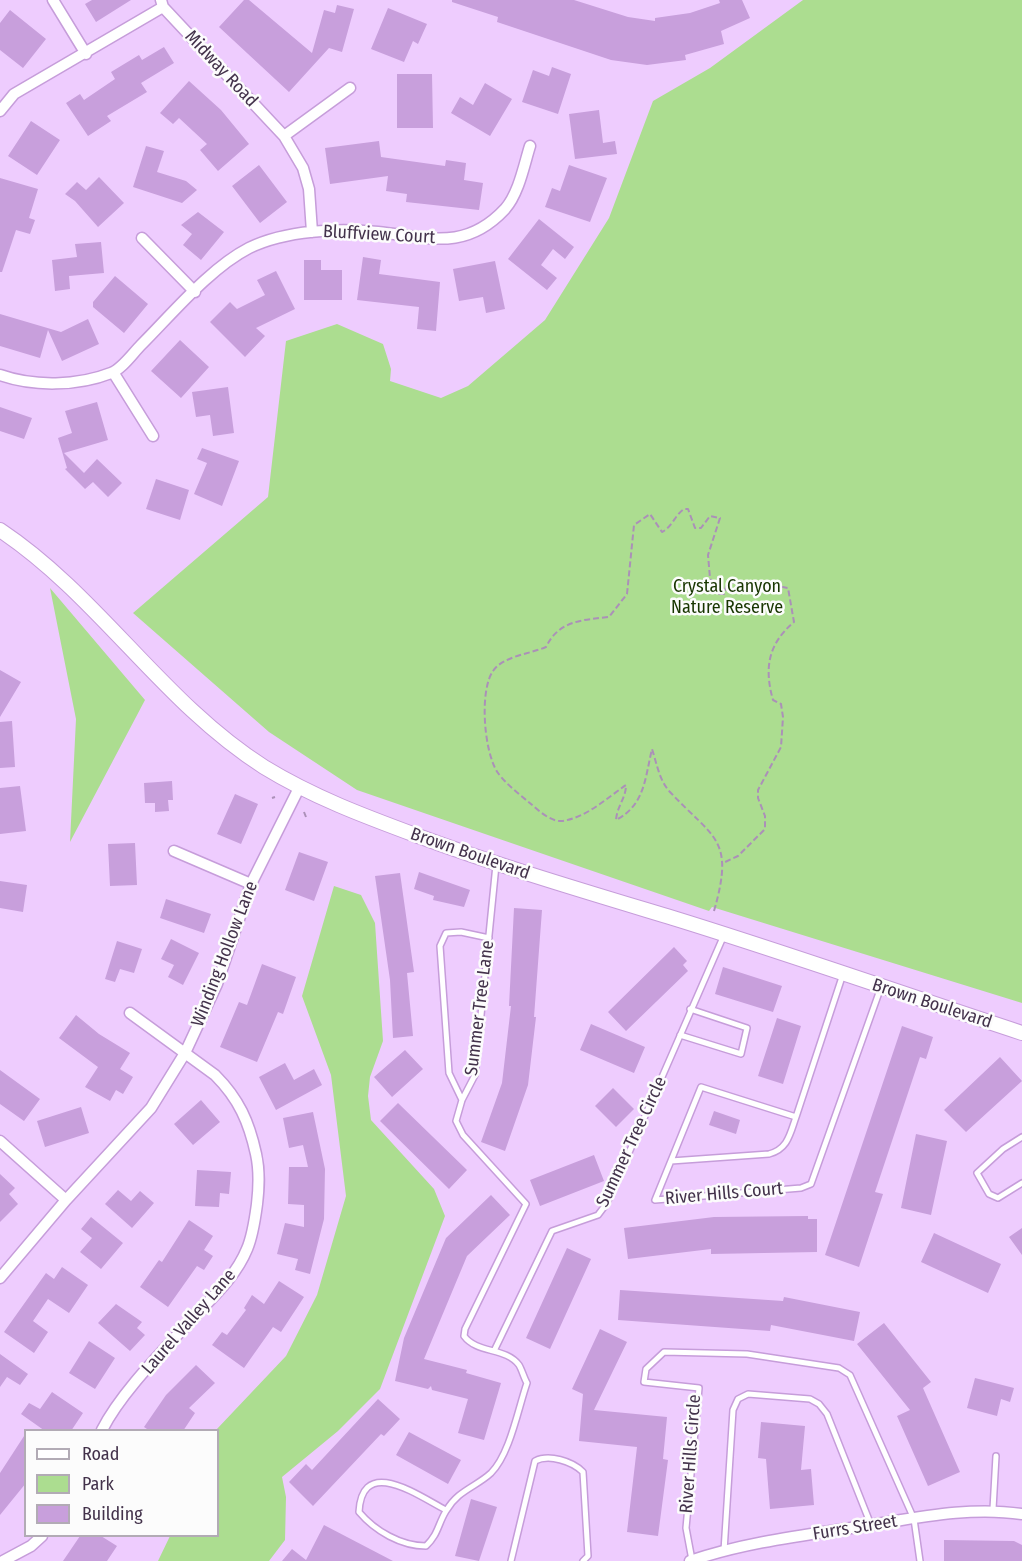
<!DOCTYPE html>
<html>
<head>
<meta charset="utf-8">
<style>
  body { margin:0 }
  #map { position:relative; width:1022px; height:1561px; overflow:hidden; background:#eeccfe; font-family:"Fira Sans Condensed",sans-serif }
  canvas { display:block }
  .legend { position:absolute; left:24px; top:1429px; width:195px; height:108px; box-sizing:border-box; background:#fcfcfc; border:2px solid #b2abb5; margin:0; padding:8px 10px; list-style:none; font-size:18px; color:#43324b }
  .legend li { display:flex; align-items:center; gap:12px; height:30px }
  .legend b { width:30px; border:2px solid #b2abb5 }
</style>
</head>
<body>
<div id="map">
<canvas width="1022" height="1561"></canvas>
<ul class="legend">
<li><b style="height:8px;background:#fff"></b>Road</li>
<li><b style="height:16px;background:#acdd90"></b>Park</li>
<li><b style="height:16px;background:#c89fdc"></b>Building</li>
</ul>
</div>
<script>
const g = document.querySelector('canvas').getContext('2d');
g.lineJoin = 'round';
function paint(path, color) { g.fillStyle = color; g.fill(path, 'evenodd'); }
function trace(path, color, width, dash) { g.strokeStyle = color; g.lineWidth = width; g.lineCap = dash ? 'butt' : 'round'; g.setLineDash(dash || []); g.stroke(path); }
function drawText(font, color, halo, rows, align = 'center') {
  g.font = font + ' "Fira Sans Condensed",sans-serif'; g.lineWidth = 5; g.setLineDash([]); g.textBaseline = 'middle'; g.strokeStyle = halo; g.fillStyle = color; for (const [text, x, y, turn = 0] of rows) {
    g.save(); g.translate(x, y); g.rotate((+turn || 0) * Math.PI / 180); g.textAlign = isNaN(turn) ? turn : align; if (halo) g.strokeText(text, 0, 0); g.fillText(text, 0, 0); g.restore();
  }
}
const green = new Path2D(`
  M803,0h219v1003l-310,-96 -3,4 -352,-121 -88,-58 -136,-119 135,-116 18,-156 51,-17 46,20 8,25 -1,12 51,17 27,-12 77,-66 64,-102 44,-117 57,-33z
  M50,588l95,112 -75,142 6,-123z
  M334,886l27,9 14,28 8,118 -13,36 -2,19 3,24 63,69 11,27 -65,173 -42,42 -56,46 4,20 -1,43 -16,21h-111l12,-25h48l-2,-106 70,-74 31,-61 29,-99 -15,-121 -29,-79z`);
const building = new Path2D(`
  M92,0h39l-35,22 -11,-18z
  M244,0h5l63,53 12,-43 11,3 2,-8 17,4 -12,43 -13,-4 -40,44 -70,-65z
  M452,0h122l54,17 27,4v-3l35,-5 30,-10 -1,-3h23l8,18 -29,13 3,13 -39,11 1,5 -39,5 -36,-5 -114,-38 1,-5 -46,-15z
  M388,8l39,16 -9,20 -5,-3 -9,21 -33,-13z
  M10,10l36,29 -23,29 -23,-18v-27z
  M164,47l10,16 -33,20 6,9 -40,24 4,5 -23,15 -22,-33 14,-9 4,6 31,-21 -4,-7 28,-17 3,5z
  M552,67l19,7 -13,40 -36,-12 11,-32 16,6z
  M397,74h35l1,54h-36z
  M189,81l32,29 28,34 -31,27 -18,-21 7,-6 -28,-26 -6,6 -13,-11z
  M485,83l27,16 -22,37 -39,-23 9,-16 13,8z
  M599,110l4,33 12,-2 2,13 -42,5 -6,-45z
  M31,121l29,19 -23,35 -29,-19z
  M379,141l2,16 64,9 1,-6 20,3 -2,17 19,3 -4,27 -73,-8 1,-8 -21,-3 2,-15 -58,8 -5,-36z
  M146,146l18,5 -7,21 29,9 11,9 -15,13 -49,-16z
  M259,165l28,37 -27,21 -28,-37z
  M569,165l38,13 -17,44 -45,-15 7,-19 8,3z
  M99,177l25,26 -26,24 -23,-26 -10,-7 12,-12 9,8z
  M0,178l38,11 -9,29 6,2 -5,14 -14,-4 -14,42h-2z
  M198,212l26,20 -23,28 -18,-15 9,-11 -11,-9z
  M539,219l35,28 -9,12 -12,-10 -12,16 16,13 -10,12 -39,-31z
  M101,242l3,31 -35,3 1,13 -15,2 -3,-31 25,-3 -2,-13z
  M363,257l18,3 -2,14 61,8 -4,49 -19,-2 2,-22 -62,-7z
  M304,260h17v10h21v30h-38z
  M495,261l10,48 -19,4 -3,-16 -24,4 -6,-32z
  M276,271l19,38 -39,19 9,8 -20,21 -35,-35 20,-20 7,7 28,-14 -8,-15z
  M115,276l33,28 -24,29 -31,-26v-5z
  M0,314l61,18 27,-13 11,25 -37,17 -14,-31 -8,28 -40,-12z
  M180,340l29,27 -28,31 -30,-27z
  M228,387l6,46 -21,3 -3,-21 -14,2 -4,-25z
  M97,402l11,38 -44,13 20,20 13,-14 25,24 -14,14 -15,-15 -8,7 -20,-20 2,-1 -9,-30 14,-5 -7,-22z
  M0,407l32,11 -8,21 -24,-8z
  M202,448l37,13 -17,45 -28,-12 13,-31 -10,-4z
  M156,479l33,11 -9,30 -34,-11z
  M0,670l21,12 -21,35z
  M12,721l3,46 -15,1v-46z
  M172,781l1,19h-5l1,11 -14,1v-9h-10l-1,-20z
  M20,786l6,45 -26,3v-46z
  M235,794l23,10 -17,40 -24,-10z
  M135,843l2,42 -27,1 -2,-42z
  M299,852l29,10 -14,39 -29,-11z
  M419,872l51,18 -6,17 -31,-7 1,-4 -20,-7z
  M400,873l14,99 -7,1 6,63 -20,2 -3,-58 -15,-104z
  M0,881l27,4 -4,27 -23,-4z
  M166,899l45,15 -7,19 -44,-15z
  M514,908l28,2 -8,107h2l-8,68 -23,66 -24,-9 21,-59 9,-77h-2z
  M171,939l28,14 -16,32 -15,-8 6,-12 -13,-6z
  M117,941l25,8 -8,24 -14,-4 -5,13 -10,-3z
  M674,947l13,14 -4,4 5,6 -62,60 -18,-19z
  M262,964l34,13 -13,37 -5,-2 -21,50 -37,-15 19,-45 8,3z
  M723,967l59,19 -9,26 -58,-18z
  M76,1015l23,19 31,19 -10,16 13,8 -10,17 -7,-4 -6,11 -25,-14 13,-20 -39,-29z
  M777,1018l24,8 -18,58 -25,-8z
  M591,1024l54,23 -11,26 -54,-23z
  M902,1026l31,11 -7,22 -6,-2 -45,135 8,2 -24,73 -34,-12z
  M405,1050l18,19 -31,28 -18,-20z
  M1000,1057l22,24 -56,51 -22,-22z
  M285,1063l9,17 20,-11 8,16 -46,25 -17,-33z
  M0,1070l40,29 -16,22 -24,-17z
  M613,1088l21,21 -18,18 -21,-21z
  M201,1100l19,22 -27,23 -19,-21z
  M398,1103l69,67 -18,19 -69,-68z
  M81,1107l8,26 -44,14 -8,-26z
  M714,1111l26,9 -4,14 -27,-9z
  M313,1112l12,57 -1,50 -14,55 -15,-4 3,-11 -21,-5 8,-31 19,4v-22l-16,-1 1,-37h19l-5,-22 -14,3 -6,-30z
  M916,1134l31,7 -16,74 -30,-7z
  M594,1155l10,26 -64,25 -10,-26z
  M197,1170l34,2 -2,22 -9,-1 -1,14 -24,-1z
  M0,1174l15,14 -6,6 9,10 -18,18z
  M118,1190l13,11 9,-10 14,12 -22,25 -27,-24z
  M491,1195l19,20 -43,41 -43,103 43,11 -1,3 35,10 -17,57 -26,-7 10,-34 -36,-9 -1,-4 -3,3 -33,-8 9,-43 42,-100z
  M808,1216v3h9v33l-106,2v-5l-83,10 -4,-31 90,-11z
  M91,1217l32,26 -22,26 -21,-17 12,-14 -11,-9z
  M189,1220l24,16 -9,14 9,6 -9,14 -7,-4 -29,41 -28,-20 19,-27 3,2z
  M1022,1228v27l-13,-18z
  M934,1233l67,31 -13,29 -67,-31z
  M567,1248l24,11 -41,90 -24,-11z
  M62,1267l26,18 -19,28 -21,-14 -15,22 15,11 -14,21 -30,-21 42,-59 8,6z
  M279,1281l25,16 -23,35 -8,-5 -29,41 -32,-23 10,-13 5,3 19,-25 -2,-2 8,-13 12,9z
  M620,1290l163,11 1,-4 76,15 -6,29 -83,-16 -1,6 -152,-11z
  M116,1304l26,18 -5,6 8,7 -15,16 -32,-28z
  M884,1323l47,59 -8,6 37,84 -32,14 -31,-70 13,-6 -53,-66z
  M600,1329l27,13 -33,68 73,7 -4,42 5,1 -10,76 -31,-4 10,-85 -58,-6 4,-47 -11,-5z
  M89,1341l26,17 -20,31 -26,-16z
  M0,1354l28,20 -8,11 -13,-8 -7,10z
  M196,1365l19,18 -26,25 6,5 -12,18h-33l-6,-4 22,-32z
  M975,1378l39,10 -4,14 -9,-3 -4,17 -30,-8z
  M52,1392l31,21 -12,18h-26l-24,-17 8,-11 11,6z
  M378,1399l22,20 -16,17 -3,-2 -68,72 -24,-24 17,-18 6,6z
  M761,1422l44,4 -4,44 10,-1 3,36 -44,4 -4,-50 -8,-1z
  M409,1432l52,28 -13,24 -52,-29z
  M26,1433v50l-26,32v-42z
  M471,1499l26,8 -18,54 -24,-5z
  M324,1525l69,36h-111l10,-12 14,11z
  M80,1536h21l16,10 -10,15h-44z
  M944,1540l70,1 8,4v16h-78z`);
const path = new Path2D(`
  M272,798l3,-1
  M304,812l2,5
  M714,911c21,-73 0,-72 -44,-119 -11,-12 -13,-28 -18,-43 -7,29 -7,56 -36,71 1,-14 10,-22 10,-35 -19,13 -40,33 -64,36 -11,1 -23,-10 -31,-17 -11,-9 -25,-20 -33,-31 -14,-20 -19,-82 -5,-102 10,-15 37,-17 53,-24 13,-27 37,-27 63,-30l18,-23 7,-69 16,-11 12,18c10,-5 13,-17 22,-23h4l7,19h6l9,-12 10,2 -12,37 2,23 7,16h7l3,-11 28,-1 33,6 6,34c-26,22 -30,46 -21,78l8,4 2,13 -2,30 -23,43v8l7,18v13l-27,27 -15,7`);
const service = new Path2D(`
  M843,974l-47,143 -95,-30 -46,113 146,-12 10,-4 70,-197
  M680,1035l61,19 6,-26 -57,-19
  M462,1100l-13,-27 -9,-127 6,-13 15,-1 28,6
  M1022,1137l-19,12 -26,24 12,21 9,4 24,-15
  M671,1161l98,-7c19,-5 21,-20 27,-37
  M494,1351l58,-120 46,-16 9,-12 117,-268
  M993,1509l3,-53
  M446,1510c-26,-13 -84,-56 -87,2 16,19 42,34 67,34 12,-11 12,-22 20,-35 12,-21 30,-24 45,-38 19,-19 27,-64 36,-90 -3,-5 -5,-13 -8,-18 -13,-18 -42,-11 -55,-29l1,-7 61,-125 -63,-69 -7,-14 6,-21 13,-25 21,-210
  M724,1551l9,-141 5,-11 10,-5 62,5 9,5 8,10 44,111
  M692,1560l-6,-32 13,-140 -55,-6 2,-13 18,-17 83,2 92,14 11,7 64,144 6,42
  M511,1561l24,-100c14,-7 37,0 48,11l5,84 -5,5`);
const minor = new Path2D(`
  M53,0l33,54
  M161,0l2,7 121,129 19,32 6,21 3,43
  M0,111l14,-17 149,-87
  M284,136l66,-48
  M142,238l53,54
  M113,372l40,64
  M0,375c34,12 78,11 111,-2 11,-4 22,-20 30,-28 31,-31 69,-77 108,-97 37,-18 89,-20 129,-16 49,5 87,20 127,-23 14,-16 19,-44 25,-63
  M174,851l77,33
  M0,1141l66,59
  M0,1278l66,-78 85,-92 34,-55 32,-69 34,-100 48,-96
  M102,1430c20,-39 62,-80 92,-113 20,-21 42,-41 53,-68 6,-14 8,-30 10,-45 2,-17 3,-32 -1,-50 -7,-32 -17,-55 -41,-79l-85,-62
  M3,1561l28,-15 11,-10
  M690,1561c55,-19 116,-26 174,-35 52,-8 105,-20 158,-12`);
const tertiary = new Path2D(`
  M0,530c99,66 163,173 264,237 49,30 100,49 154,69 84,31 169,56 255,82 117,36 233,77 349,115`);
const streetNames = [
  ["Midway Road",221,69,47],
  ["Bluffview Court",379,235,3],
  ["Brown Boulevard",470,854,19],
  ["Winding Hollow Lane",225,954,-69],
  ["Brown Boulevard",932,1004,18],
  ["Summer Tree Lane",480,1008,-83],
  ["Summer Tree Circle",632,1142,-65],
  ["River Hills Court",724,1194,-5],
  ["Laurel Valley Lane",189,1322,-49],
  ["River Hills Circle",691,1454,-86],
  ["Furrs Street",855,1528,-9]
];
const parkNames = [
  ["Crystal Canyon",727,587],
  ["Nature Reserve",727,608]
];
paint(green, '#acdd90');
paint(building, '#c89fdc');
trace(service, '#c69dda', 8);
trace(minor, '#c69dda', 13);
trace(tertiary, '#c69dda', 16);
trace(path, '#ab90b8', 2, [6, 3]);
trace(service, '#fff', 5);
trace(minor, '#fff', 10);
trace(tertiary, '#fff', 14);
drawText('18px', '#43324b', '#fcfcfc', streetNames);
drawText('18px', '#183600', '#fcfcfc', parkNames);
</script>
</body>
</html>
